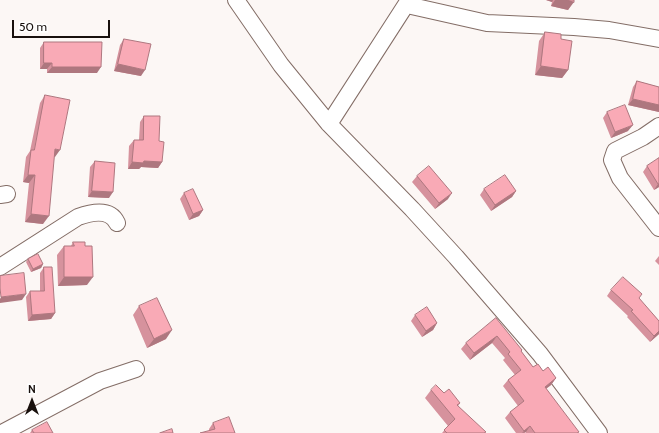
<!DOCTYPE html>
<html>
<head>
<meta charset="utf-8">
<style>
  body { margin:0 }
  #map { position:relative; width:659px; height:433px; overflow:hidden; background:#fcf7f5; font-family:Cabin,sans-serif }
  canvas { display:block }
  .north { position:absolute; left:12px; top:381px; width:40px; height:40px; -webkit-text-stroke:3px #fff; paint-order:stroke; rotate:0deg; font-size:11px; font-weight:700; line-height:16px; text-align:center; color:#18100d }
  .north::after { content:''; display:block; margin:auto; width:14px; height:18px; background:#18100d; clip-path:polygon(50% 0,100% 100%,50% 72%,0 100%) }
  .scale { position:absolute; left:12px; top:20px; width:98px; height:18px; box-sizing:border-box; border:2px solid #18100d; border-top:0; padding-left:5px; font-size:12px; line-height:14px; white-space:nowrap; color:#18100d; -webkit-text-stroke:3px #fff; paint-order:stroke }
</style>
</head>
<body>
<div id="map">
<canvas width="659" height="433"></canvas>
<div class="north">N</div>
<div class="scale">50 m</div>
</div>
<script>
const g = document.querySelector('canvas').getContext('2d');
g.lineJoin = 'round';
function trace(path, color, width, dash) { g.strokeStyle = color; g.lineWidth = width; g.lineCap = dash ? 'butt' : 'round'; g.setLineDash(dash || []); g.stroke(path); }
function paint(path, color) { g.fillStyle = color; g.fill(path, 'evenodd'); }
const minor = new Path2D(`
  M236,0l45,65 48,59 83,85 44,48 84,97 59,79
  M407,5l80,18 87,4 35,3 50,9
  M329,124l80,-124
  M659,126l-16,11 -28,14 -3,9 8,18 39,50
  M0,195l7,-1
  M0,267l78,-50c14,-5 32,-9 39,6
  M2,433l98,-52 36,-12`);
const wall = new Path2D(`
  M546,0h28l-6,10 -17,-4 1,-4z
  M545,32l23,38 -6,8 -27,-3 4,-34z
  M124,39l17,37 -27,-5 6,-26z
  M44,42l53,31h-50v-4h-7v-21z
  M637,81l22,6v25l-31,-7 5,-18z
  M45,95l10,62h-1l-11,67 -18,-2 4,-39 -6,-1 3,-25 4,-6 10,-48z
  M607,112l21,19 -17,7 -8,-20z
  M144,116l15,25 3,21 -4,6 -17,-1 -2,2h-11l1,-23 5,-6h5l1,-18z
  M659,158v29l-5,3 -11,-18 4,-6z
  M95,161l14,37 -21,-1 2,-30z
  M417,176l31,23 -13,10 -23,-27z
  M484,189l32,2 -4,6 -21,14 -11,-16z
  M184,193l19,17 -4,6 -10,4 -9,-21z
  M73,242l14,43 -29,1 -1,-31 7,-9h7z
  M659,256v9l-4,-4z
  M28,259l15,5 -2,4 -10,4 -5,-10z
  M44,267l11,46 -4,6 -23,2 -2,-24 4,-6h10v-18z
  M611,290l28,9 20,22v13l-9,8 -23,-25 1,-1 -21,-20z
  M139,306l27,33 -19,9 -14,-33z
  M415,315l22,8 -4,7 -11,7 -11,-16z
  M496,318l37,49 10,4 13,7 -5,7 -5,4 32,44h-52v-1l-1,1h-9l-11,-15 5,-6 8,-6 -15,-20 5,-6 7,-5 -12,-15 2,-2 -13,-15 -22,17 -9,-11 5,-6z
  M431,390l13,3 16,10 -2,3 27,27h-43l6,-7 -23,-28z
  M213,423l22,10 -26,-2v-2z
  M32,430l21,3h-23z`);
const shadedWall = new Path2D(`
  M546,0h7l-1,2z
  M555,0h12l7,2 -6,8 -17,-4z
  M44,63h8l-5,6h-7z
  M118,64l27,6 -4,6 -27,-5z
  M541,66l27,4 -6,8 -27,-3z
  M52,67h49l-4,6h-50z
  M633,99l26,6v7l-31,-7z
  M633,125l-5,6 -17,7 4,-6z
  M55,149l5,1 -5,7 -5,-1z
  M144,161l18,1 -4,6 -17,-1 -2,2h-11l4,-7z
  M28,175h7l-6,8 -6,-1z
  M659,184v3l-5,3 4,-6z
  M92,191l21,1 -4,6 -21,-1z
  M516,191l-4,6 -21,14 4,-6z
  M452,193l-4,6 -13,10 4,-6z
  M203,210l-4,6 -10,4 4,-6z
  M31,214l18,2 -6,8 -18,-2z
  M43,264l-2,4 -10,4 2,-3z
  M64,277h29l-6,8 -29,1z
  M26,294l-4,6 -22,3v-4l1,-2z
  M55,313l-4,6 -23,2 4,-6z
  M437,323l-4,7 -11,7 4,-6z
  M172,330l-6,9 -19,9 7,-9z
  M659,331v3l-9,8 4,-6z
  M497,336l-5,7 -22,17 4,-7z
  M556,378l-5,7 -11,8 5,-6z
  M530,426l-4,6 -4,1 2,-2z`);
const building = new Path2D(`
  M567,0h7v2z
  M545,32l16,2v5l11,2 -4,29 -27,-4z
  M124,39l27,5 -6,26 -27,-6z
  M44,42h58l-1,25h-49v-4h-8z
  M637,81l22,6v18l-26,-6z
  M45,95l25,5 -10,50 -5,-1 -6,67 -18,-2 4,-39h-7l3,-25h3z
  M625,105l8,20 -18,7 -8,-20z
  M144,116h16l-1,25 5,1 -2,20 -18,-1 -1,2 -11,-1 2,-22h9z
  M659,158v26h-1l-11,-18z
  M95,161l20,2 -2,29 -21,-1z
  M429,166l23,27 -13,10 -22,-27z
  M505,175l11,16 -21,14 -11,-16z
  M193,189l10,21 -10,4 -9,-21z
  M73,242h12v4h7l1,31h-29v-31h10z
  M38,254l5,10 -10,5 -5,-10z
  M44,267h8l3,46 -23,2 -2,-24h14z
  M24,273l2,21 -25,3 -1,-9v-12z
  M623,277l19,17 -3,4 20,23v10l-5,5 -23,-25 2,-1 -22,-20z
  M157,298l15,32 -18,9 -15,-33z
  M427,307l10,16 -11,8 -11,-16z
  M496,318l26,32 -1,1 12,16 5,-3 5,7 5,-4 8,11 -11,9 34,45 -2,1h-42l-5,-7 -6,5 -14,-19 14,-11 -16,-21 13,-10 -13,-16 2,-2 -13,-16 -23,17 -8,-10z
  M436,385l8,8 5,-4 11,14 -3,2 29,27 -2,1h-37l-3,-3 11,-11 -24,-29z
  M229,417l6,16h-35l15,-4 -2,-6z
  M47,422l6,11h-19l-2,-3z
  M172,429l1,4h-13z`);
trace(minor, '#836d66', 18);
trace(minor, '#fff', 16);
paint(wall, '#d6929d');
paint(shadedWall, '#ae777f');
paint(building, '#f9aab6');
trace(building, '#ae777f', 1);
</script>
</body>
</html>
